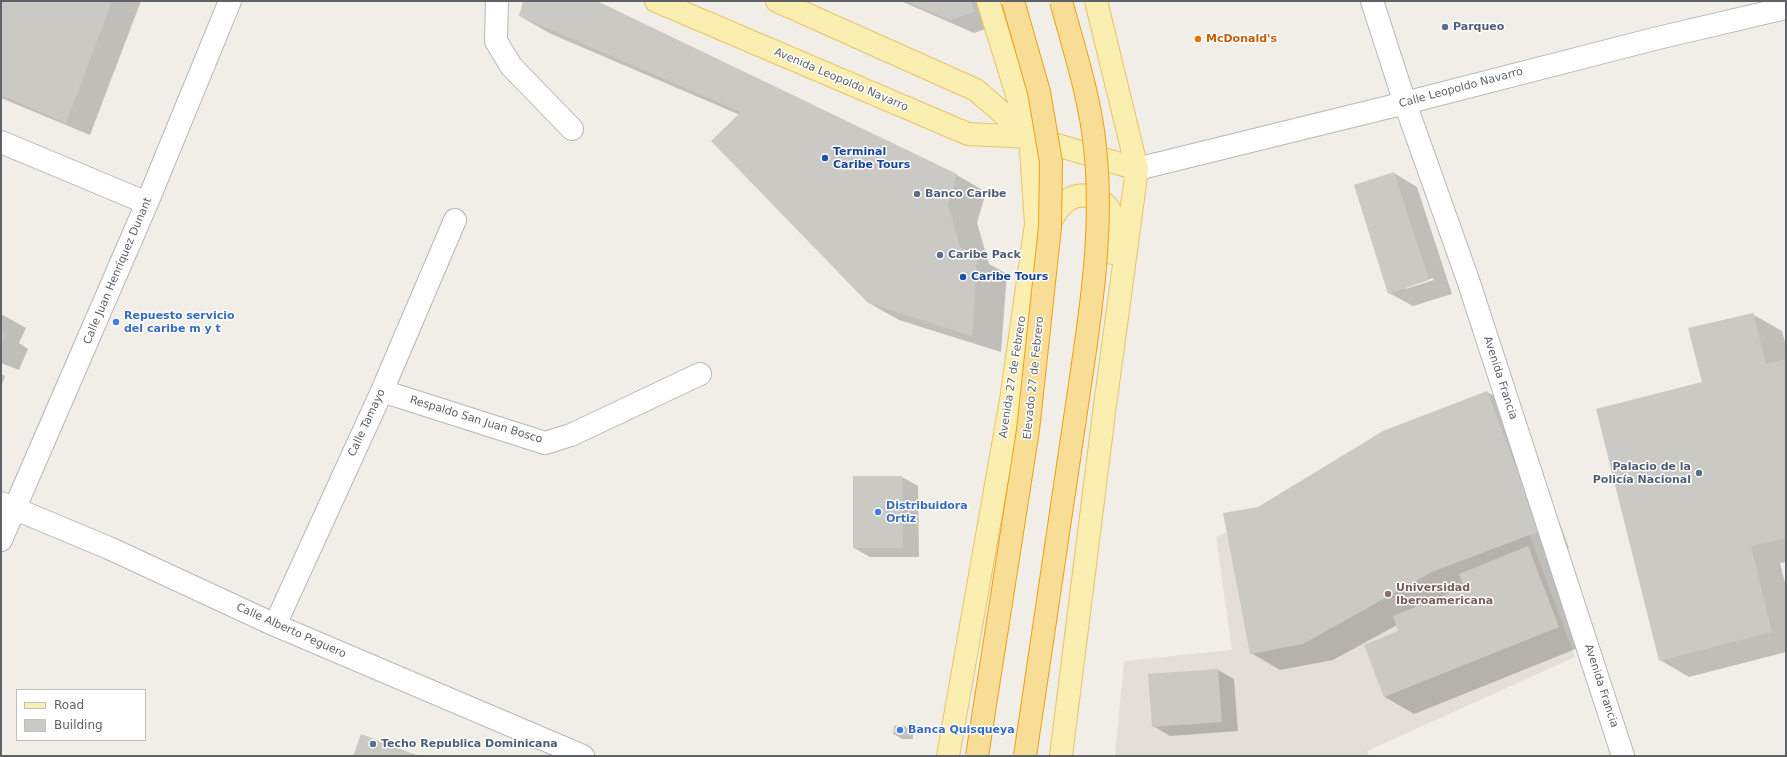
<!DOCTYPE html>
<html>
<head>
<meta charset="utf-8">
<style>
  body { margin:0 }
  #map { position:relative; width:1787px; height:757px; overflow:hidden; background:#f0eee7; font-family:"DejaVu Sans",sans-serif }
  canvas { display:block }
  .frame { position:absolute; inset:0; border:2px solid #5e6266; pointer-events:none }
  .legend { position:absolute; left:16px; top:689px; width:130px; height:52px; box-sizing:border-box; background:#fff; border:1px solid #bfc0c2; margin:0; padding:5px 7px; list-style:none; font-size:12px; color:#5e6266 }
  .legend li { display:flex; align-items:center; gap:8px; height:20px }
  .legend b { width:20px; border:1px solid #bfc0c2 }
</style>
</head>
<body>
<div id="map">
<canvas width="1787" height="757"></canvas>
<div class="frame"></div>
<ul class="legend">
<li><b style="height:5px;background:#fbeeb1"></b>Road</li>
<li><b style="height:11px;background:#cbc9c4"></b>Building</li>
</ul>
</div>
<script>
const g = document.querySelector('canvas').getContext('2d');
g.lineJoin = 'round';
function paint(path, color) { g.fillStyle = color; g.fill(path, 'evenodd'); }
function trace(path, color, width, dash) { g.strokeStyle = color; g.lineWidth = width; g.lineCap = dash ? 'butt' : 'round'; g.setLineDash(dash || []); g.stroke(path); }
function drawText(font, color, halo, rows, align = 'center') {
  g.font = font + ' "DejaVu Sans",sans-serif'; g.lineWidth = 3; g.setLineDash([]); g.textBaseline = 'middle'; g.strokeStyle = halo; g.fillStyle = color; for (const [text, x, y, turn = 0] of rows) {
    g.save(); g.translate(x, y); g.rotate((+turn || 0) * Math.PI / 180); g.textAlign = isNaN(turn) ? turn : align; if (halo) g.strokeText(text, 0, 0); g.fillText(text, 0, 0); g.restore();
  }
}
const education = new Path2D(`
  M1488,423l87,234 -208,94 2,5h-254l9,-95 108,-11 -16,-113 90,-40z`);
const shadow = new Path2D(`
  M1,1h140l-51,134 -89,-37z
  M524,1h71l362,174 29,17 -9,31 12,41 18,10 -6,78 -102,-32 -30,-17 -129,-188 -191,-82 -29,-17z
  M901,1h89l7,24 -23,8z
  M1394,173l23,14 35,107 -39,12 -24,-13zM1433,278l1,2 -29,9v-2z
  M1,314l25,14 -7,15 9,6 -9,21 -18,-7z
  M1752,314l30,17 4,15v216l-6,1 6,24v65l-97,25 -29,-17 43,-277z
  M1,374l4,2 -4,11z
  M1487,392l30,17 52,139 -25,9 13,8 31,79 -174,70 -29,-17 15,-66 -3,-6 -64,35 -53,10 -29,-17 7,-145z
  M902,477l16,9 1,71h-49l-16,-9z
  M1218,670l16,9 4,52 -68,5 -17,-10z
  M905,727l8,4v8h-11l-8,-5z`);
const building = new Path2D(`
  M1,1h111l-46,122 -65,-28z
  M523,1h74l360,173 -9,31 12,42 17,9 -5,80 -104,-33 -157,-162 30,-29 -222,-96z
  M906,1h65l3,11 -24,8z
  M1394,172l35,108 -41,14 -34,-109z
  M1753,313l13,51 20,-5v179l-35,8 21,86 -113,29 -63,-252 106,-27 -14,-54z
  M1,332l4,2 -4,10z
  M1487,391l53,140 -108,41 -129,72 -53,10 -27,-141 35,-6 125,-76z
  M853,476h49l1,72h-50z
  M1528,546l31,81 -175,70 -20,-52 34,-14 -5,-15 71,-29 -5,-13z
  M1218,669l4,53 -70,5 -4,-53z
  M894,725l12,1v9h-13z
  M361,734l58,22h-66z`);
const minor = new Path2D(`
  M497,1l-1,40 15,25 61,63
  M1372,1l33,102 63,177 155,476
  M1,142l146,61
  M1137,169l268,-66 253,-65 128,-30
  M382,391l163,52 26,-8 129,-61
  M1,503l108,45 166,77 308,131
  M1,540l146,-337 83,-202
  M275,625l107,-234 73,-171`);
const major = new Path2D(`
  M656,1l312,133 62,3 107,32
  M777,1l199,89 54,47
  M1047,230c8,-20 23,-42 47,-32 7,3 13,6 16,13 7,13 4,28 3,42
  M948,756l63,-356 25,-176 -6,-87 -42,-136
  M1061,756l43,-343 33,-244 -41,-168`);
const highwayBridge = new Path2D(`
  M977,756l51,-326 22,-203 1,-65 -12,-70 -26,-91
  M1025,756c16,-110 32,-220 49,-331 13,-91 31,-185 21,-278 -5,-50 -21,-98 -34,-146`);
const markers = [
  [1445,27,4,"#5c6f8a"],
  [1198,39,4,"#e8710a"],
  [825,158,4,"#1a4fb4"],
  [917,194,4,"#5c6f8a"],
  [940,255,4,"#5c6f8a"],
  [963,277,4,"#1a4fb4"],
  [116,322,4,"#3f7fe0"],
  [1699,473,4,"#5c6f8a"],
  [878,512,4,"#3f7fe0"],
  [1388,594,4,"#8d6e63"],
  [900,730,4,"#3f7fe0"],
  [373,744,4,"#5c6f8a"]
];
const serviceNames = [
  ["Parqueo",1453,27],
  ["Banco Caribe",925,194],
  ["Caribe Pack",948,255],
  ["Palacio de la",1691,467,"right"],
  ["Policía Nacional",1691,480,"right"],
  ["Techo Republica Dominicana",381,744]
];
const foodNames = [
  ["McDonald's",1206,39]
];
const streetNames = [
  ["Avenida Leopoldo Navarro",841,80,23],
  ["Calle Leopoldo Navarro",1461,88,-15],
  ["Calle Juan Henríquez Dunant",118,271,-67],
  ["Avenida 27 de Febrero",1013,377,-81],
  ["Elevado 27 de Febrero",1034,378,-84],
  ["Avenida Francia",1500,378,72],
  ["Respaldo San Juan Bosco",476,420,17],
  ["Calle Tamayo",367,423,-65],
  ["Calle Alberto Peguero",291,631,24],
  ["Avenida Francia",1601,686,72]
];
const transitNames = [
  ["Terminal",833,152],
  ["Caribe Tours",833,165],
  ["Caribe Tours",971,277]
];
const shopNames = [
  ["Repuesto servicio",124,316],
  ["del caribe m y t",124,329],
  ["Distribuidora",886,506],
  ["Ortiz",886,519],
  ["Banca Quisqueya",908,730]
];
const educationNames = [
  ["Universidad",1396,588],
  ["Iberoamericana",1396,601]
];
paint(education, '#e3dfd8');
paint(shadow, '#0003');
paint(building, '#cbc9c4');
trace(minor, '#b4b7bb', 24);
trace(major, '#ebc365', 24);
trace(minor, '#fff', 22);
trace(major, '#fbeeb1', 22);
trace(highwayBridge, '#eba20c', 24, []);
trace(highwayBridge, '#f8dd96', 22);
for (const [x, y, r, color] of markers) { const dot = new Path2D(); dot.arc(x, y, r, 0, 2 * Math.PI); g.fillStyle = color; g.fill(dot); trace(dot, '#fff', 1.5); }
drawText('bold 11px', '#4e5e75', '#fff', serviceNames, 'left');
drawText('bold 11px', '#c56008', '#fff', foodNames, 'left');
drawText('11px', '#5e6266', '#fff', streetNames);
drawText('bold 11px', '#164399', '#fff', transitNames, 'left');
drawText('bold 11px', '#366cbe', '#fff', shopNames, 'left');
drawText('bold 11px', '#785e54', '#fff', educationNames, 'left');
</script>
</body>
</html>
